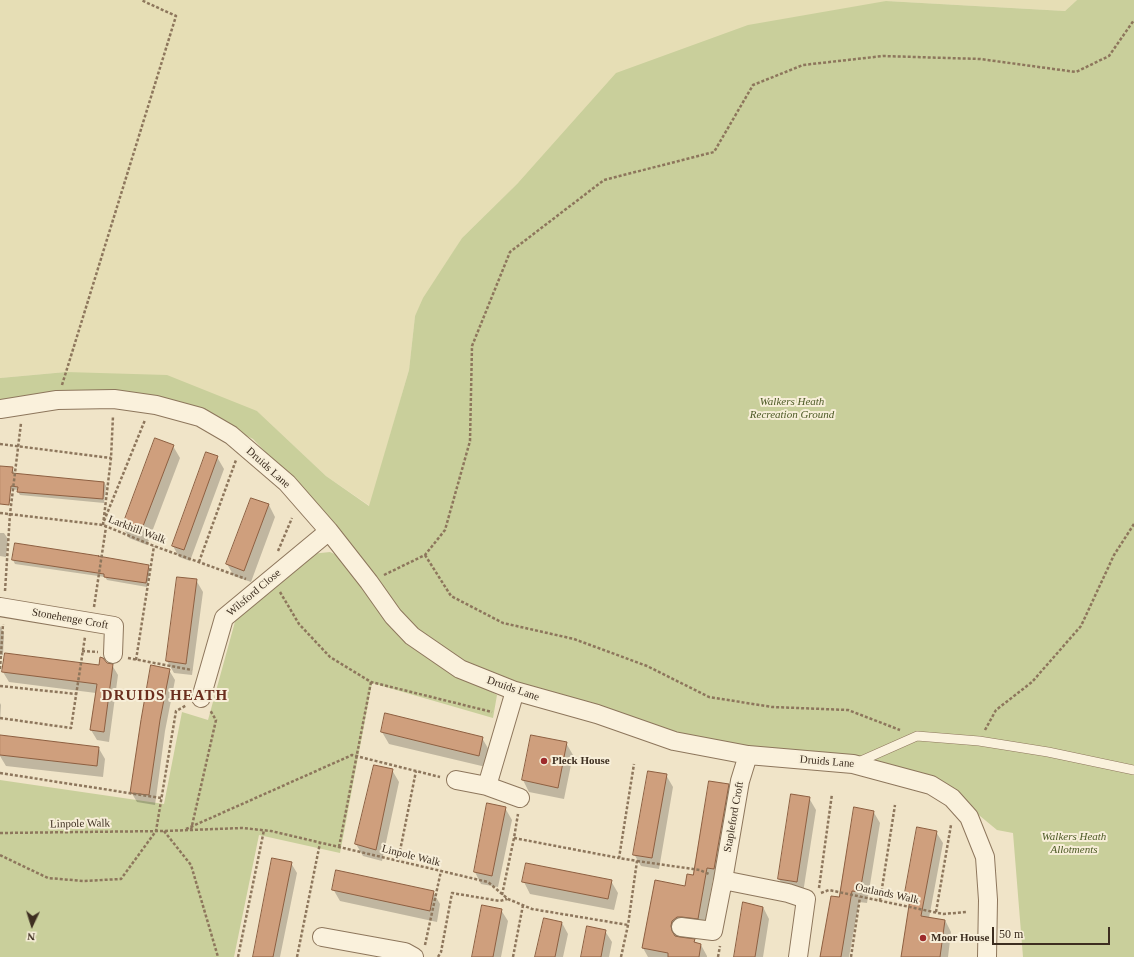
<!DOCTYPE html>
<html>
<head>
<meta charset="utf-8">
<style>
  body { margin:0 }
  #map { position:relative; width:1134px; height:957px; overflow:hidden; background:#f0e4c8; font-family:"Times New Roman",serif }
  canvas { display:block }
  .north { position:absolute; left:12px; top:905px; width:40px; height:40px; -webkit-text-stroke:3px #f7eed8; paint-order:stroke; rotate:184deg; font-size:11px; font-weight:700; line-height:16px; text-align:center; color:#3d2e20 }
  .north::after { content:''; display:block; margin:auto; width:14px; height:18px; background:#3d2e20; clip-path:polygon(50% 0,100% 100%,50% 72%,0 100%) }
  .scale { position:absolute; left:992px; top:927px; width:118px; height:18px; box-sizing:border-box; border:2px solid #3d2e20; border-top:0; padding-left:5px; font-size:12px; line-height:14px; white-space:nowrap; color:#3d2e20; -webkit-text-stroke:3px #f7eed8; paint-order:stroke }
</style>
</head>
<body>
<div id="map">
<canvas width="1134" height="957"></canvas>
<div class="north">N</div>
<div class="scale">50 m</div>
</div>
<script>
const g = document.querySelector('canvas').getContext('2d');
g.lineJoin = 'round';
function paint(path, color) { g.fillStyle = color; g.fill(path, 'evenodd'); }
function trace(path, color, width, dash) { g.strokeStyle = color; g.lineWidth = width; g.lineCap = dash ? 'butt' : 'round'; g.setLineDash(dash || []); g.stroke(path); }
function drawText(font, color, halo, rows, align = 'center') {
  g.font = font + ' "Times New Roman",serif'; g.lineWidth = 4; g.setLineDash([]); g.textBaseline = 'middle'; g.strokeStyle = halo; g.fillStyle = color; for (const [text, x, y, turn = 0] of rows) {
    g.save(); g.translate(x, y); g.rotate((+turn || 0) * Math.PI / 180); g.textAlign = isNaN(turn) ? turn : align; if (halo) g.strokeText(text, 0, 0); g.fillText(text, 0, 0); g.restore();
  }
}
const farmland = new Path2D(`
  M0,0h1077l-12,11 -179,-10 -368,182 -56,55 -47,78 -6,54 -39,136 -44,-30 -69,-65 -191,-39 -66,6z`);
const green = new Path2D(`
  M1077,0h57v957h-111l-10,-124 -16,-3 -63,-52 -229,-36 -191,-57 -56,-26 -48,-34 -45,-59 -26,-37 -86,-90 -71,-35 -182,-1v-25l66,-6 101,3 90,36 69,65 43,30 40,-136 6,-54 8,-18 39,-60 56,-55 98,-110 132,-48 138,-24 179,10z
  M330,552l11,5 60,82 96,56 -4,23 -121,-35 -32,170 -81,-18 -25,122h-234v-177l164,24 18,-92 26,8 28,-102 75,-64z`);
const shadow = new Path2D(`
  M173,446l7,12 -33,87 -18,-7 -6,-11z
  M217,457l7,12 -34,92 -11,-4 -6,-11z
  M0,467l12,1 2,4v3l90,7 2,4 -2,17 -84,-8 -2,-3v-2l-18,-2z
  M252,499l17,6 6,12 -24,65 -17,-6 -7,-12z
  M0,533h4l4,6 -2,18 -6,-1z
  M13,560l135,6 2,3 -3,18 -40,-7 -2,-3 -90,-13z
  M178,578l18,2 7,12 -11,83 -18,-2 -7,-12z
  M0,626l4,7 -1,22h-3z
  M6,654l94,12 7,-2 5,1 6,10 -9,67 -12,-2 -6,-10 5,-37 -87,-11 -6,-10z
  M169,670l6,10 -10,51 -10,74 -18,-3 -6,-10z
  M0,703l1,2 -1,17z
  M382,732l100,6 7,12 -3,17 -97,-23z
  M566,743l7,12 -9,44 -35,-7 -6,-12z
  M98,747l7,12 -2,18 -97,-11 -6,-10v-7z
  M392,770l7,12 -17,79 -19,-5 -7,-12z
  M666,775l7,12 -14,82 -18,-3 -7,-12z
  M728,785l7,12 -15,83 -7,-1 -9,50 -26,3 -1,5 17,3 2,4 5,1 6,11v1h-59l-5,-9 51,-72z
  M809,798l7,12 -13,83 -17,-2 -7,-12z
  M505,808l7,12 -14,67 -17,-3 -6,-12z
  M873,811l7,12 -13,80 -8,-1 -10,55h-28l19,-59z
  M936,832l7,11 -14,75 16,2 6,12 -3,25h-46l8,-51 -5,-8z
  M291,863l6,10 -17,84h-25z
  M611,881l7,12 -4,17 -84,-16 -6,-12z
  M333,889l100,3 7,12 -3,18 -97,-21z
  M763,907l6,12 -6,38h-28z
  M501,910l7,11 -7,36h-28z
  M562,923l6,11 -5,23h-27z
  M605,931l7,11 -3,15h-27z`);
const building = new Path2D(`
  M155,438l19,7 -34,89 -18,-7z
  M206,452l12,4 -34,94 -12,-4z
  M0,466l13,1 -1,6 92,9 -1,17 -86,-7 1,-5 -7,-1 -2,19 -9,-1z
  M251,498l18,6 -25,67 -18,-7z
  M15,543l84,13h-1l51,9 -3,18 -42,-6v-3l-92,-14z
  M177,577l20,2 -11,85 -20,-3z
  M5,653l94,12 1,-8 3,1 4,5 6,1 -9,68 -14,-2 7,-46 -95,-12z
  M151,665l19,4 -10,51 -11,75 -19,-2 11,-73z
  M385,713l98,24 -4,19 -98,-24z
  M0,735l99,12 -2,19 -97,-11z
  M531,735l36,7 -9,46 -36,-8z
  M374,765l19,4 -17,81 -21,-6z
  M648,771l19,3 -15,84 -19,-3z
  M709,781l20,3 -15,85 -7,-1 -9,51 -16,-2h-5l-5,4 -1,5 1,5 3,5 5,1 15,2 -1,3 7,2 -2,13h-31v-4l-26,-5 13,-68 30,6 2,-12 6,1z
  M791,794l19,3 -13,85 -19,-3z
  M487,803l19,4 -14,69 -18,-4z
  M854,807l20,4 -14,81 -8,-1 -11,66h-21l11,-61 8,1z
  M917,827l20,4 -16,85 24,4 -5,37h-39l9,-58 -6,-1z
  M272,858l20,4 -19,95h-20z
  M526,863l86,17 -4,19 -86,-17z
  M336,870l98,21 -4,20 -98,-21z
  M743,902l20,5 -8,50h-21z
  M482,905l20,4 -9,48h-21z
  M544,918l18,4 -7,35h-20z
  M587,926l19,4 -5,27h-20z`);
const path = new Path2D(`
  M62,385l114,-369 -35,-16
  M0,444l111,14
  M0,513l103,12 51,21 92,33
  M104,521l41,-101
  M103,525l8,-67 2,-42
  M278,551l14,-33
  M425,555l26,41 52,27 71,16 73,27 62,31 63,10 76,3 52,20
  M199,562l37,-102
  M384,575l41,-20 20,-25 25,-89 2,-95 38,-94 94,-72 110,-28 39,-67 50,-20 80,-9 97,3 96,13 33,-16 25,-36
  M5,591l5,-77 11,-91
  M280,592l19,32 31,33 41,25 121,30
  M94,607l12,-80
  M82,651l16,1
  M128,658l64,12
  M136,660l18,-114
  M0,669l3,-45
  M0,686l76,8
  M0,718l71,10 14,-91
  M985,730l11,-20 36,-28 49,-56 33,-71 20,-31
  M0,773l161,25
  M186,829l166,-74 88,22
  M191,830l25,-110 -6,-10
  M164,831l27,34 27,92
  M0,833l164,-2 78,-3 29,3 217,51 20,17 24,10 96,16
  M514,838l105,20
  M339,847l32,-165
  M0,855l8,4 40,19 35,3 38,-2 35,-48 20,-120 11,-6
  M398,861l18,-90
  M637,861l63,9 9,4
  M819,888l13,-94
  M821,893l8,-3 114,24 24,-2
  M502,895l12,-57 4,-24
  M880,901l15,-96
  M936,912l15,-87
  M425,945l16,-74
  M238,957l26,-127
  M297,957l23,-114
  M438,957l3,-5 11,-59 48,8 7,-2
  M513,957l10,-52
  M621,957l7,-32 9,-64 -18,-3 15,-94
  M718,957l2,-11
  M851,957l9,-60`);
const lane = new Path2D(`
  M856,763l61,-27 62,5 69,11 86,18`);
const street = new Path2D(`
  M0,409l57,-9 57,-1 42,6 44,12 31,18 56,48 42,48 40,51 24,34 19,20 48,33 55,22 82,23 77,27 74,14 105,9 78,21 21,13 17,19 16,40 3,43 -1,57
  M0,607l114,19 -1,28
  M201,698l23,-80 105,-87
  M748,755l-8,26 -17,99 65,13 18,6 -8,58
  M456,780l31,6 33,12
  M487,786l28,-95
  M681,927l32,4 10,-51
  M322,937l83,15 9,5`);
const markers = [
  [544,761,4,"#9e2a2b"],
  [923,938,4,"#9e2a2b"]
];
const parkNames = [
  ["Walkers Heath",792,402],
  ["Recreation Ground",792,415],
  ["Walkers Heath",1074,837],
  ["Allotments",1074,850]
];
const streetNames = [
  ["Druids Lane",268,468,42],
  ["Larkhill Walk",137,530,21],
  ["Wilsford Close",254,593,-40],
  ["Stonehenge Croft",70,619,10],
  ["Druids Lane",513,689,19],
  ["Druids Lane",827,762,5],
  ["Stapleford Croft",734,817,-80],
  ["Linpole Walk",80,824,-1],
  ["Linpole Walk",411,856,14],
  ["Oatlands Walk",887,894,12]
];
const poiNames = [
  ["Pleck House",552,761],
  ["Moor House",931,938]
];
const districtNames = [
  ["DRUIDS HEATH",165,696]
];
paint(farmland, '#e6deb5');
paint(green, '#c9cf9b');
paint(shadow, '#0003');
paint(building, '#cf9f7d');
trace(building, '#8d5f41', 1);
trace(lane, '#8d765c', 10);
trace(street, '#8d765c', 20);
trace(path, '#8d765c', 2.5, [3, 2]);
trace(lane, '#faf1dc', 9);
trace(street, '#faf1dc', 18);
for (const [x, y, r, color] of markers) { const dot = new Path2D(); dot.arc(x, y, r, 0, 2 * Math.PI); g.fillStyle = color; g.fill(dot); trace(dot, '#f7eed8', 1.5); }
drawText('italic 11px', '#4d5a26', '#f7eed8', parkNames);
drawText('11px', '#3d2e20', '#f7eed8', streetNames);
drawText('bold 11px', '#3d2e20', '#f7eed8', poiNames, 'left');
g.letterSpacing = '1px';
drawText('bold 15px', '#6b2e1e', '#f7eed8', districtNames);
g.letterSpacing = '0px';
</script>
</body>
</html>
